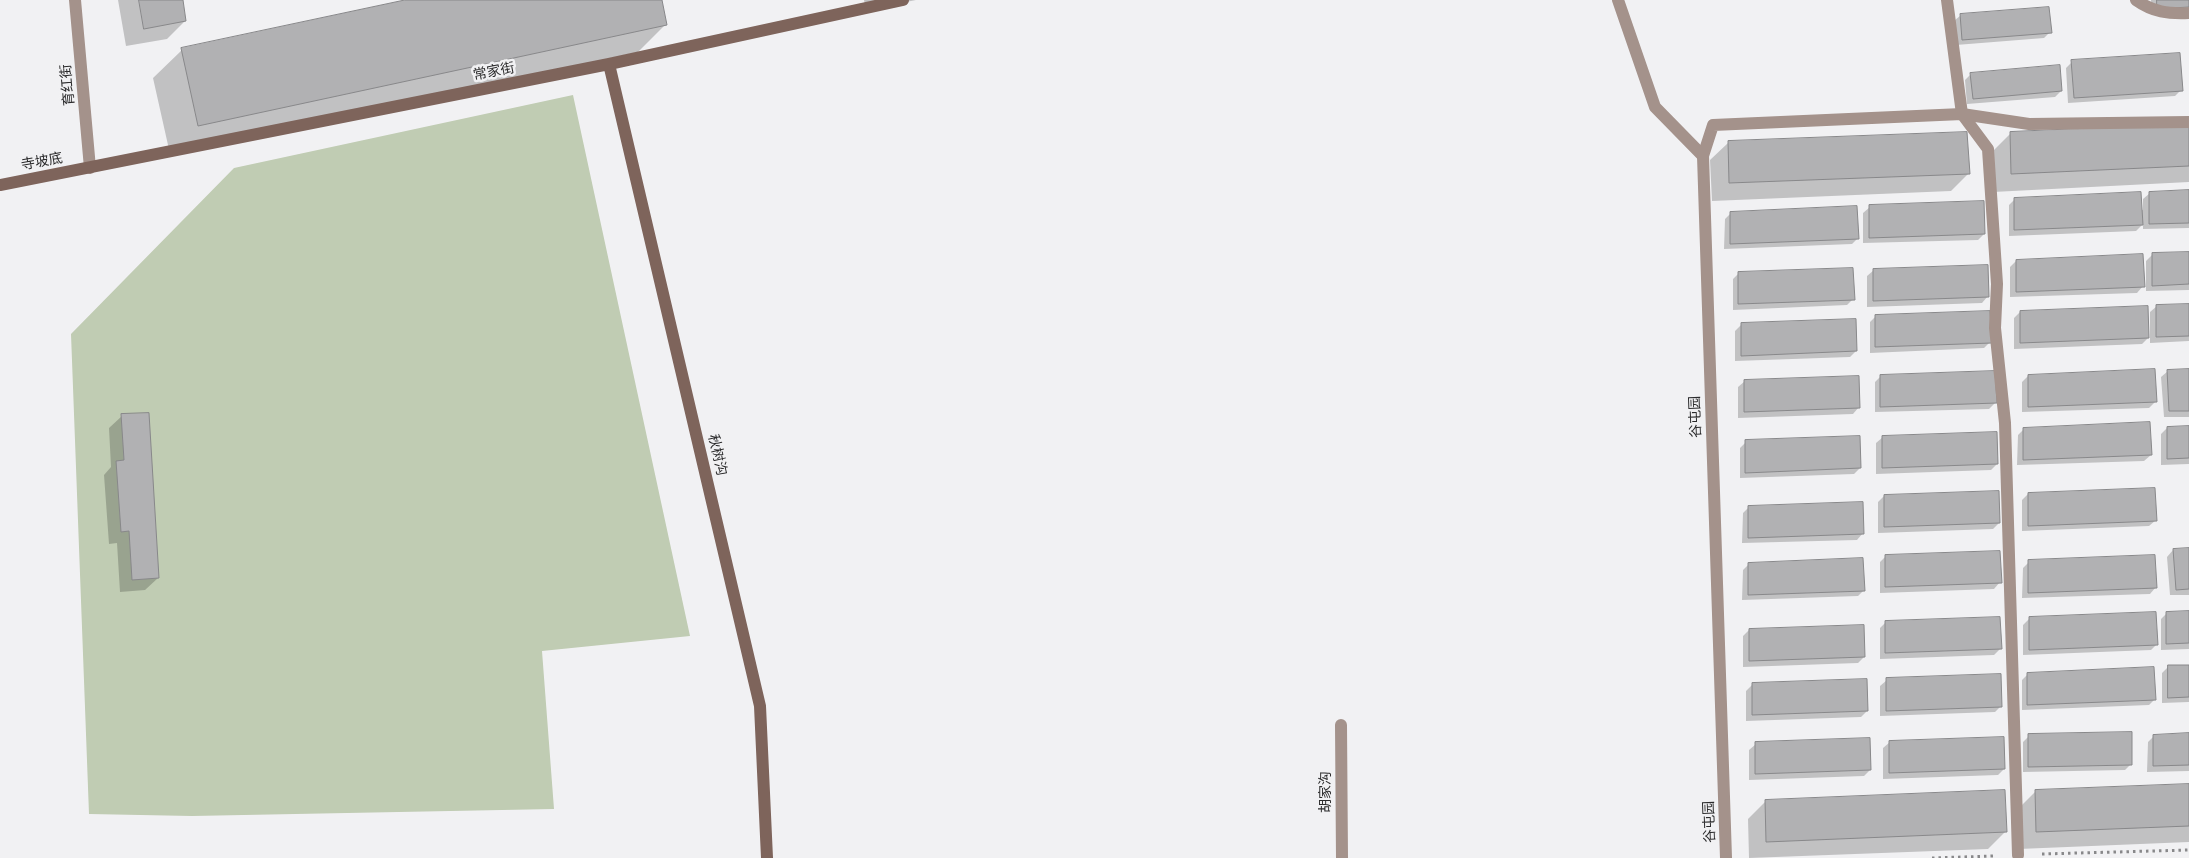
<!DOCTYPE html>
<html>
<head>
<meta charset="utf-8">
<style>
  body { margin:0 }
  canvas { display:block; background:#f1f1f3 }
</style>
</head>
<body>
<canvas width="2189" height="858"></canvas>
<script>
const g = document.querySelector('canvas').getContext('2d');
g.lineJoin = 'round';
function paint(path, color) { g.fillStyle = color; g.fill(path, 'evenodd'); }
function trace(path, color, width, dash) { g.strokeStyle = color; g.lineWidth = width; g.lineCap = dash ? 'butt' : 'round'; g.setLineDash(dash || []); g.stroke(path); }
function drawText(font, color, halo, rows, align = 'center') {
  g.font = font + ' Arial,"Noto Sans SC",sans-serif'; g.lineWidth = 5; g.setLineDash([]); g.textBaseline = 'middle'; g.strokeStyle = halo; g.fillStyle = color; for (const [text, x, y, turn = 0] of rows) {
    g.save(); g.translate(x, y); g.rotate((+turn || 0) * Math.PI / 180); g.textAlign = isNaN(turn) ? turn : align; if (halo) g.strokeText(text, 0, 0); g.fillText(text, 0, 0); g.restore();
  }
}
const green = new Path2D(`
  M573,95l117,541 -148,15 12,158 -362,7 -103,-2 -18,-480 163,-166z`);
const shadow = new Path2D(`
  M118,0h63l4,21 -18,18 -41,7z
  M411,0h250l5,24 -28,28 -468,102 -17,-76 29,-28z
  M864,0h52l-50,10z
  M2151,0h38l-37,15z
  M1961,15l89,17 -6,6 -88,7 -2,-24z
  M2072,62l109,28 -6,6 -107,7 -2,-35z
  M1971,74l90,17 -6,6 -88,7 -2,-24z
  M2189,125v57l-196,10 -1,-40 18,-18z
  M1728,143l241,30 -18,18 -239,10 -2,-41z
  M2189,192v36l-46,1v-5l-7,7 -127,5v-31l6,-6 128,11v-11l7,-6z
  M1870,207l114,27 -6,6 -115,3v-30z
  M1731,213l127,25 -6,6 -128,5 1,-30z
  M2189,253v37l-43,1v-30l6,-6z
  M2016,261l127,25 -6,7 -127,4v-30z
  M1874,270l114,26 -6,7 -115,4v-31z
  M1739,273l114,26 -6,6 -114,5v-31z
  M2189,305v36l-39,2v-31l7,-6z
  M2020,312l128,26 -6,6 -128,5v-31z
  M1876,316l114,26 -6,6 -114,5v-31z
  M1741,325l115,26 -6,6 -115,4v-30z
  M2189,370v47h-25l-3,-40 7,-6z
  M1881,376l114,27 -6,6 -114,3v-30z
  M2028,376l128,25 -7,7 -127,4v-30z
  M1745,381l114,26 -6,7 -115,4v-31z
  M122,416l36,162 -13,12 -25,2 -3,-49 -8,1 -5,-69 7,-8 -2,-39z
  M2189,427v37l-28,1v-31l6,-6z
  M2024,429l127,26 -7,6 -127,4 1,-30z
  M1883,437l114,27 -6,6 -115,4v-31z
  M1746,442l114,26 -6,6 -114,4v-30z
  M2028,494l128,26 -7,6 -127,5v-31z
  M1884,496l115,27 -6,6 -115,4v-31z
  M1749,507l114,26 -6,7 -115,3 1,-30z
  M2173,550h16v45h-19l-3,-38z
  M1886,556l114,26 -6,7 -114,4v-31z
  M2029,562l127,25 -6,7 -128,4 1,-30z
  M1749,564l115,26 -6,6 -116,4 1,-30z
  M2189,612v37l-28,1v-31l6,-6z
  M2030,618l127,26 -6,6 -128,5v-30z
  M1886,622l114,27 -6,6 -114,4v-31z
  M1749,630l115,27 -6,6 -115,4v-31z
  M2189,666v36l-27,1v-30l6,-6z
  M2028,674l127,25 -6,6 -127,5v-30z
  M1887,680l114,26 -6,6 -115,4v-30z
  M1752,685l115,26 -6,6 -115,4v-30z
  M2189,735v36l-42,1 1,-30 6,-6z
  M2029,736l102,28 -6,6 -102,2v-30z
  M1890,742l114,27 -6,6 -115,4v-31z
  M1756,744l114,26 -6,6 -115,4v-30z
  M2189,785v57l-170,7 -1,-40 18,-18z
  M1766,801l240,30 -18,18 -239,9 -1,-39z`);
const building = new Path2D(`
  M139,0h44l3,21 -42,8z
  M405,0h257l5,25 -469,101 -17,-78z
  M2157,0h32v7l-32,2z
  M2049,7l3,26 -90,7 -2,-26z
  M2180,53l3,38 -109,7 -3,-38z
  M2060,65l2,26 -89,8 -3,-26z
  M2189,124v42l-178,8 -1,-42z
  M1967,132l3,42 -241,9 -1,-42z
  M2189,190v33l-40,1v-32z
  M2141,192l2,33 -129,5v-32z
  M1984,201l1,33 -116,4v-33z
  M1857,206l2,33 -129,5v-32z
  M2189,252v32l-37,2v-33z
  M2143,254l2,33 -129,5v-32z
  M1988,265l1,32 -116,4v-32z
  M1853,268l2,32 -117,4v-32z
  M2189,304v32l-33,1v-32z
  M2148,306l1,32 -129,5v-32z
  M1990,311l2,32 -117,4v-32z
  M1856,319l1,32 -116,5v-33z
  M2155,369l2,33 -129,5v-32z
  M2189,369v42h-20l-2,-41z
  M1995,371l2,32 -117,4v-32z
  M1859,376l1,32 -116,4v-32z
  M149,413l10,165 -27,2 -3,-49 -8,1 -5,-71 8,-1 -3,-46z
  M2150,422l2,33 -129,5v-32z
  M2189,426v32l-22,1v-32z
  M1997,432l1,32 -116,4v-32z
  M1860,436l1,32 -116,5v-33z
  M2155,488l2,33 -129,5v-33z
  M1999,491l1,32 -116,4v-32z
  M1863,502l1,32 -116,4v-32z
  M2189,548v41l-13,1 -3,-41z
  M2000,551l2,32 -117,4v-32z
  M2155,555l2,33 -129,5v-33z
  M1863,558l2,33 -117,4v-32z
  M2189,611v32l-23,1v-32z
  M2156,612l2,33 -129,5v-33z
  M2000,617l2,32 -117,4v-32z
  M1864,625l1,32 -116,4v-32z
  M2168,665h21v32l-21,1z
  M2154,667l2,33 -129,5v-32z
  M2001,674l1,33 -116,4v-33z
  M1867,679l1,32 -116,4v-32z
  M2132,732v33l-104,2v-33z
  M2189,733v32l-36,1v-31z
  M2004,737l1,32 -116,4v-32z
  M1870,738l1,32 -116,4v-32z
  M2189,784v42l-153,6 -1,-42z
  M2005,790l2,42 -241,10 -1,-42z`);
const path = new Path2D(`
  M2042,854l147,-4
  M1932,858l61,-2`);
const lane = new Path2D(`
  M1618,0l37,107 48,49
  M1947,0l15,114 26,35 9,135 -2,44 10,95 13,432
  M2136,0c17,12 32,14 53,13`);
const street = new Path2D(`
  M75,0l15,168
  M1341,725l1,133
  M1726,858l-23,-702 10,-31 249,-11 67,10 160,-2`);
const secondary = new Path2D(`
  M609,64l151,642 7,152
  M0,185l609,-121 294,-64`);
const streetNames = [
  ["常家街",494,72,-11],
  ["育红街",68,85,-95],
  ["寺坡底",42,162,-10],
  ["谷屯园",1696,417,-92],
  ["秋树沟",717,455,77],
  ["胡家沟",1326,792,-90],
  ["谷屯园",1710,822,-92]
];
paint(green, '#c0ccb3');
paint(shadow, '#0003');
paint(building, '#b1b1b3');
trace(building, '#88888a', 1);
trace(path, '#88888a', 3, [2.5, 4]);
trace(lane, '#a4928b', 12);
trace(street, '#a4928b', 12);
trace(secondary, '#7e645b', 12);
drawText('14px', '#2b2b2c', '#f1f1f3', streetNames);
</script>
</body>
</html>
